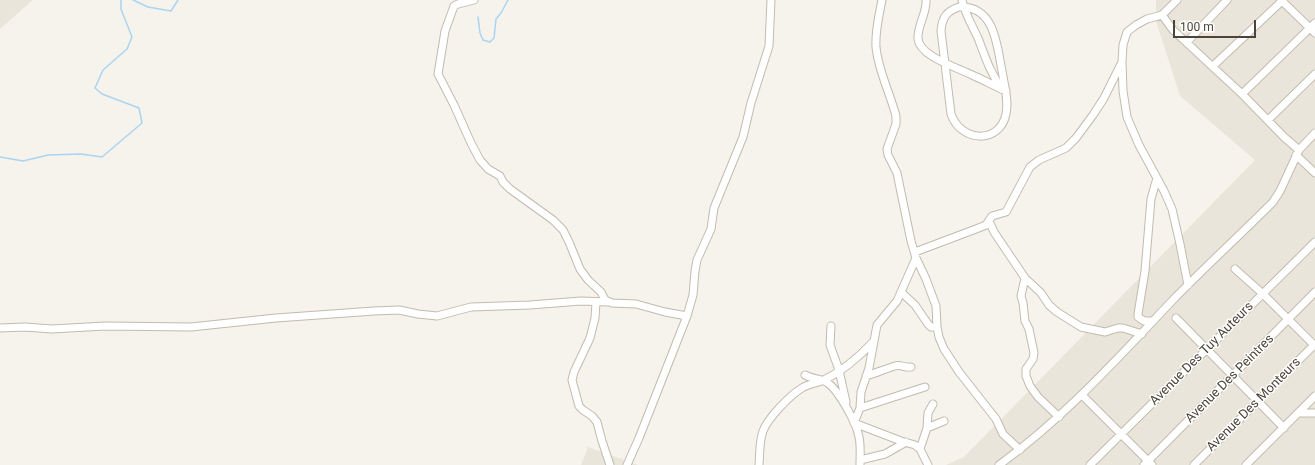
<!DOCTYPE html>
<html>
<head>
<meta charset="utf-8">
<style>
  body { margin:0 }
  #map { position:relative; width:1315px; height:465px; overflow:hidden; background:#f6f3ec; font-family:Roboto,sans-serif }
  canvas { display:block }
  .scale { position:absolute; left:1173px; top:20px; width:83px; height:18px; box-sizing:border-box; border:2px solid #4b4439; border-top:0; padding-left:5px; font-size:12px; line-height:14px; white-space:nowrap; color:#4b4439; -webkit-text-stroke:3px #fff; paint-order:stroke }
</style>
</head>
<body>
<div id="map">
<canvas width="1315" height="465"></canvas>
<div class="scale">100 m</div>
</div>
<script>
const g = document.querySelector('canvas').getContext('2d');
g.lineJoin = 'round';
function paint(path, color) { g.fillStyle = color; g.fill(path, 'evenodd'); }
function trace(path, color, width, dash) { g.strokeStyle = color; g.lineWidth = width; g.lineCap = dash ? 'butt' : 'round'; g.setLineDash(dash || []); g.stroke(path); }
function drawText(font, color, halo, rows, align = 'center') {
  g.font = font + ' Roboto,sans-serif'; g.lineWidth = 3; g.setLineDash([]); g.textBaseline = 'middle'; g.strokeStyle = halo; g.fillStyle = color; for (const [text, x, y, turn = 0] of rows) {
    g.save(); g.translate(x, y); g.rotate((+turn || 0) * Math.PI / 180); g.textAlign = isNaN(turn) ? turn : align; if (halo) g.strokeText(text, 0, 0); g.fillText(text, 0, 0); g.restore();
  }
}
const residential = new Path2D(`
  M0,0h33l-33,29z
  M1156,0h159v465h-369l18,-8 291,-297 -75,-64 -24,-75z
  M588,447l50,18h-57z`);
const stream = new Path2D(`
  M133,0l15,7 23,4 7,-11
  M478,17l2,16 3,7 7,2 4,-4 2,-19 5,-6 7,-13
  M0,157l23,4 25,-6 33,-1 21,3 40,-34 -3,-15 -37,-14 -7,-6 8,-18 24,-21 5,-12 -11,-28v-9`);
const minor = new Path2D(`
  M474,0l-16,4 -4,2 -9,25 -7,43 16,31 17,38 9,17 8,9 12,7 3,6 7,7 43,31 10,10 6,12 11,27 8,11 13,12 4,8 7,3 24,1 29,8 22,4
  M882,0c-3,15 -7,31 -6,47 2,23 14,46 20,69v8l-9,25 1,6 9,18 14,68 5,17 10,21 10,27 1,21 2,10 5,12 15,23 37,47 7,15 17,16
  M926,0c1,13 -9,26 -8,39 2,18 41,29 54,36 12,5 22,11 34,16
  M962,0c3,14 10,25 16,38 7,18 12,35 24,51
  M1281,0l34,33
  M959,7c36,-2 38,39 43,64 2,13 7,29 4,43 -6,30 -45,29 -55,0l-10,-83c1,-14 6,-20 18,-24z
  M1162,15l11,15 69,64 42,43 15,13
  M1187,42l40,-42
  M1122,62l1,29 4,26 12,28 25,46 8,18 8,35 8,41
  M1213,66l70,-66
  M1242,94l73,-71
  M1268,120l47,-46
  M1296,155l19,18
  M989,221l5,11 31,46 16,15 8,12 8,7 24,15 24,5 13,-4h5l19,6
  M915,252l61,-23 10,-4 6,-9 14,-4 24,-45 9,-7 27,-12 10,-10 17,-23 11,-17 18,-36 1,-17 4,-13 9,-7 11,-6 15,-4 15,-15
  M1235,269l28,25 52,52
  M1025,278l-4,18 2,7 2,18 4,8 5,24 -1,6 -7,10v7l4,10 8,11 21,20
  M901,292l14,13 13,19 3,3h6
  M596,302l-1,16 -5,20 -16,34 -2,8 7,26 4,4 9,6 5,6 5,19 8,24
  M1176,318l108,110
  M1153,321h-9l-6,-4v-3l7,-43 6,-72 6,-21
  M831,326l-1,19 9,25 7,32
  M0,328l25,-1 27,2 53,-3 86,1 85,-9 98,-7 25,-1 19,4 19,2 34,-9 59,-2 51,-4 27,1
  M805,375c7,4 17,4 23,8 11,8 29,41 31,54 2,9 1,18 1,28
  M866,376c10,-3 19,-7 29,-10 5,-2 10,2 16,1
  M1082,395l70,70
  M860,408l65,-21
  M1299,413h16
  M854,423l6,-15 1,-16 8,-24 8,-43 20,-24 19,-43
  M854,423l47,18 14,4 5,4 8,16
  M927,428l17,-7
  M920,449l7,-21 1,-15 5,-9
  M860,460l25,-6 21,-12
  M627,465l12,-27 48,-122 6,-21 2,-24 2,-11 14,-31 3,-21 29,-71 8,-34 18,-57 2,-46
  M759,465c1,-11 0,-23 4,-34 5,-13 26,-35 39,-43 6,-4 13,-5 20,-7 19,-9 37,-24 51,-39
  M999,465c65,-47 117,-105 172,-163 33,-34 68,-66 102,-100l7,-11 19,-41 16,-17
  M1090,465l225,-223
  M1144,465l171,-173
  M1194,465l121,-121
  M1246,465l69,-69`);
const streetNames = [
  ["Avenue Des Tuy Auteurs",1202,354,-45],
  ["Avenue Des Peintres",1230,379,-45],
  ["Avenue Des Monteurs",1254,405,-45]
];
paint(residential, '#eae5da');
trace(stream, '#a9d4f2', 1.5);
trace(minor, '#c2bbae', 9);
trace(minor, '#fff', 7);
drawText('13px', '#4b4439', '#fff', streetNames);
</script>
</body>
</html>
